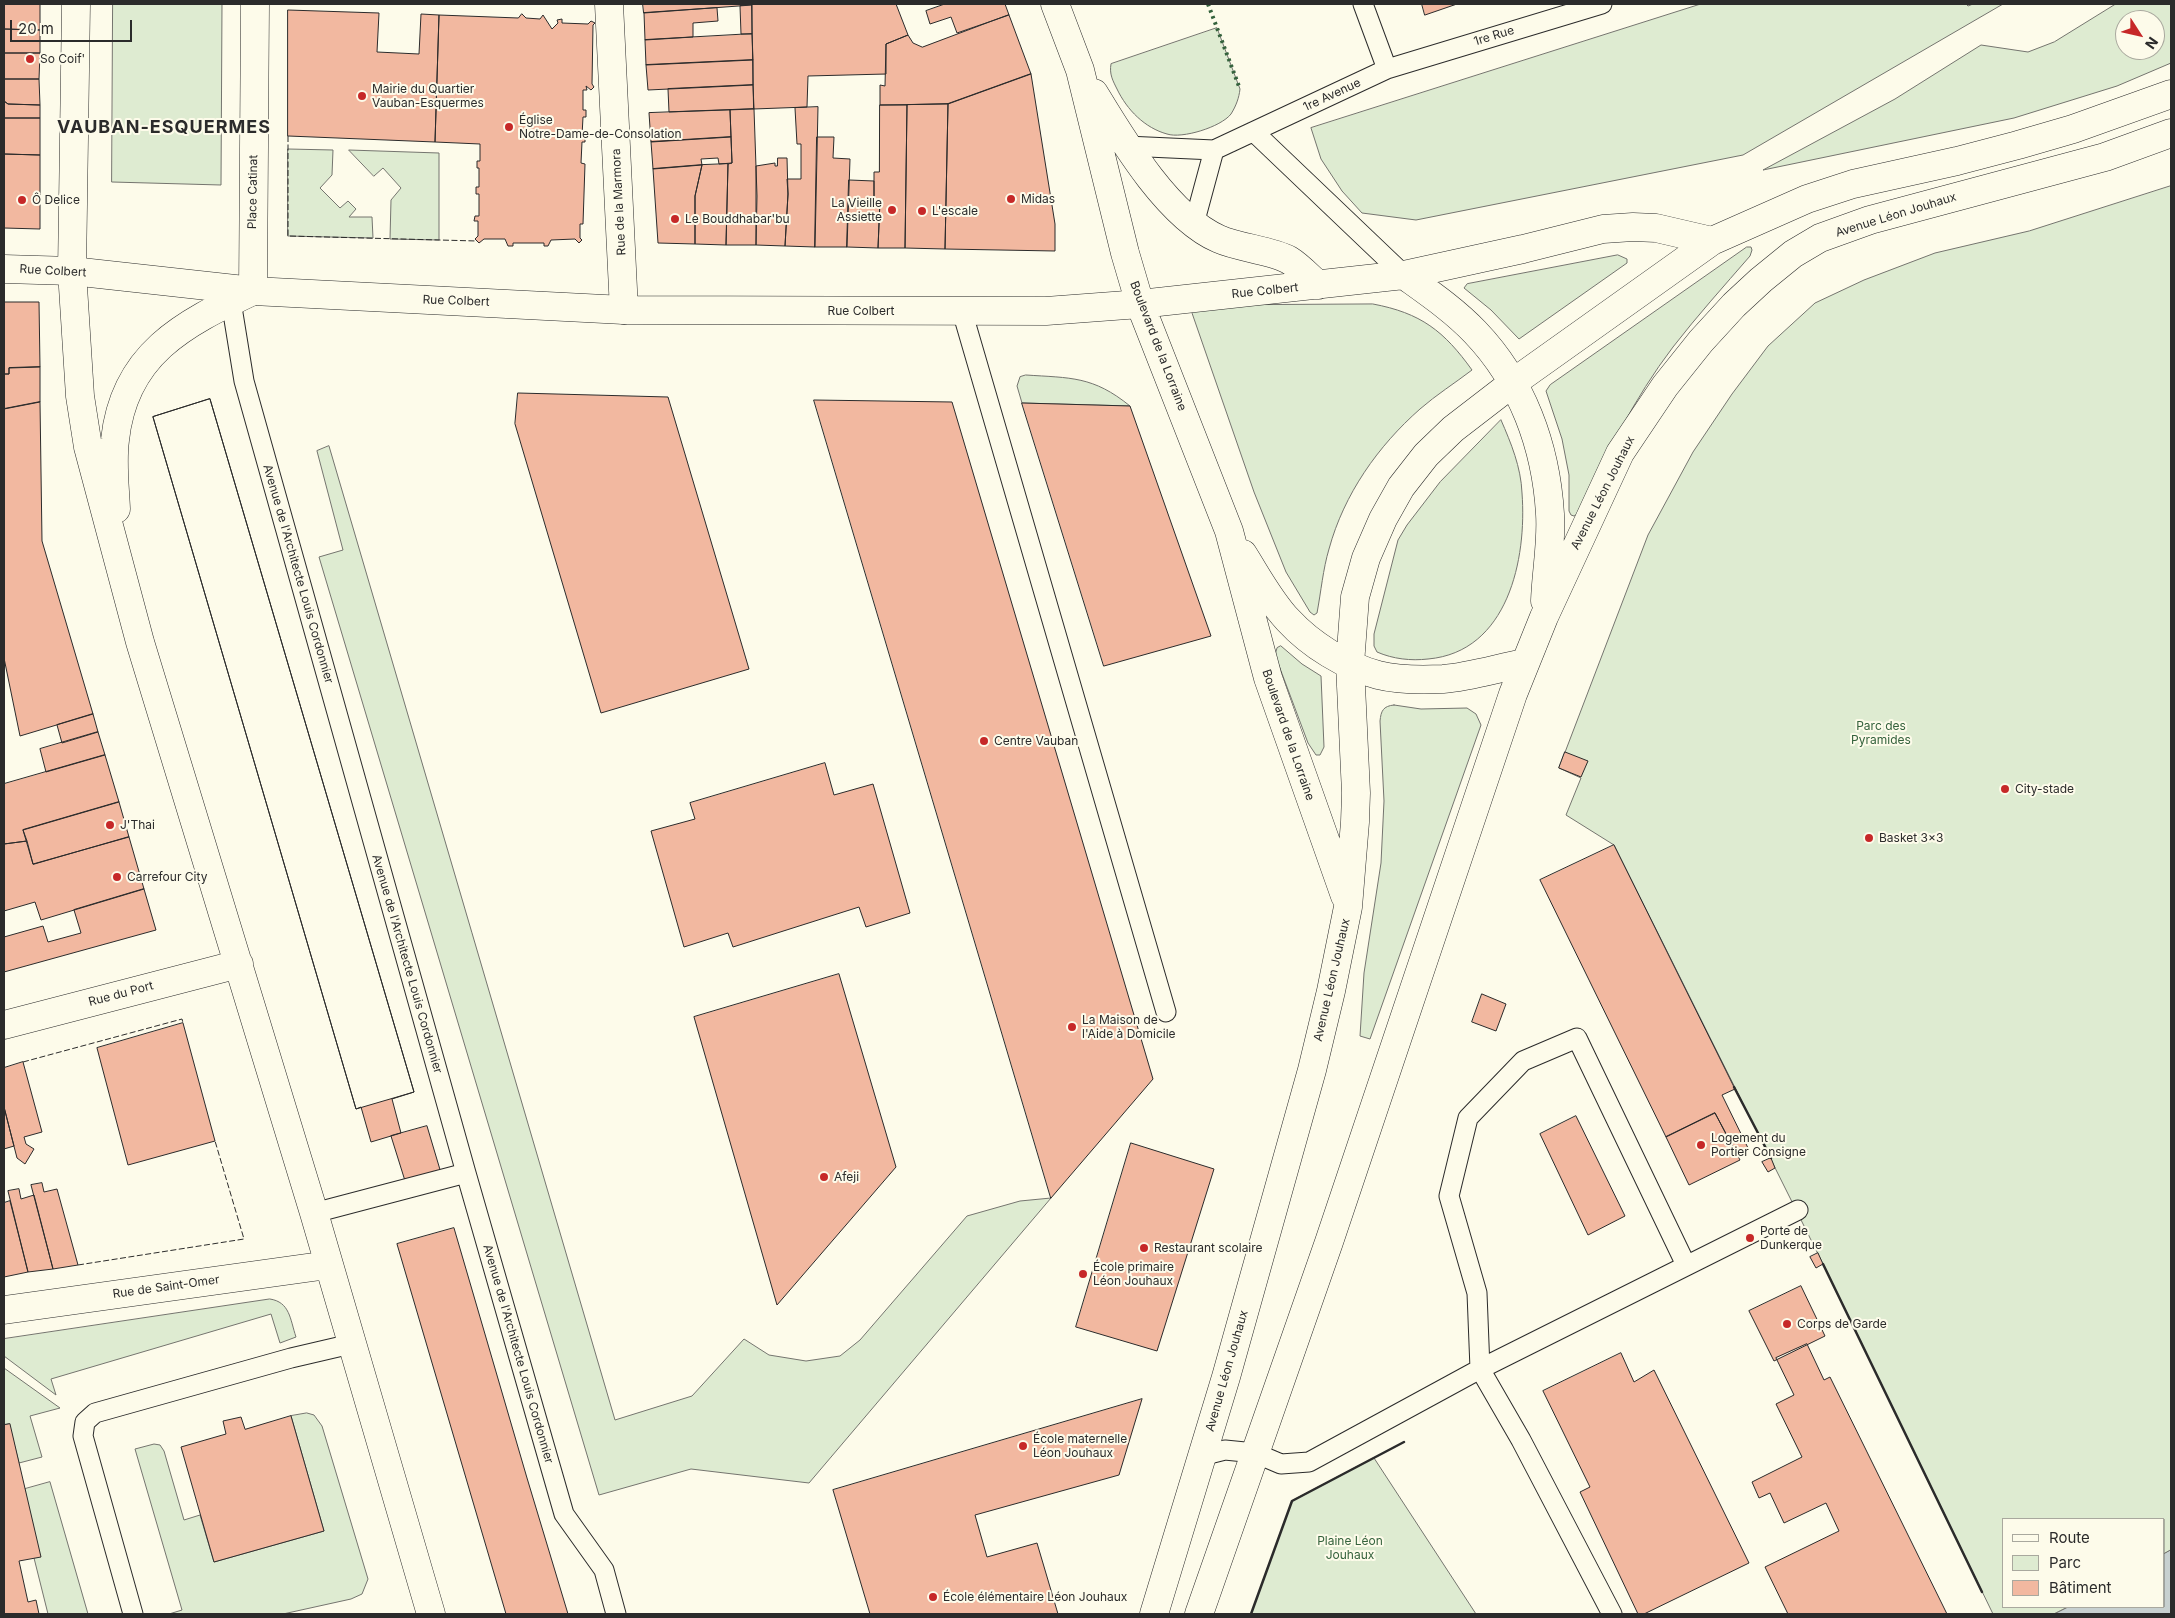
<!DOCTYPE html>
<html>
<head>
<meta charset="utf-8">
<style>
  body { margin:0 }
  #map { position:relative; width:2175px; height:1618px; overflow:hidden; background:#fdfbea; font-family:Inter,sans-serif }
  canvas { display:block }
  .frame { position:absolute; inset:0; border:5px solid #2b2b2b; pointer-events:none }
  .legend { position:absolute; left:2002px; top:1518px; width:162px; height:90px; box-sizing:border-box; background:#fdfbea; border:1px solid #a9a89e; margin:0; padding:6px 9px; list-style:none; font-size:15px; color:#2b2b2b }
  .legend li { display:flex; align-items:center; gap:10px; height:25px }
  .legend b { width:25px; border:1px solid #a9a89e }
  .north { position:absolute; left:2115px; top:10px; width:50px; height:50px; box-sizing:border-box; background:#fdfbea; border:1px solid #a9a89e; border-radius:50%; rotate:125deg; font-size:14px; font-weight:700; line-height:20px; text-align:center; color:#2b2b2b }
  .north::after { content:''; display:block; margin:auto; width:18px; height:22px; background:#c62828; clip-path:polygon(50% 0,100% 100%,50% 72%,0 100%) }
  .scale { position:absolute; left:10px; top:20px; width:122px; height:22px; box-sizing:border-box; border:2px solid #2b2b2b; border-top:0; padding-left:6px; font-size:15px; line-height:18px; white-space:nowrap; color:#2b2b2b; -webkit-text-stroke:4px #fdfbea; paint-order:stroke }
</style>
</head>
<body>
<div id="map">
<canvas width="2175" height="1618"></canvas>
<div class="frame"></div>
<ul class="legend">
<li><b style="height:6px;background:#fdfbea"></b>Route</li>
<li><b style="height:14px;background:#deebd1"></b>Parc</li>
<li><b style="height:14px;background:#f2b8a0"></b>Bâtiment</li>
</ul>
<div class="north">N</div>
<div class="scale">20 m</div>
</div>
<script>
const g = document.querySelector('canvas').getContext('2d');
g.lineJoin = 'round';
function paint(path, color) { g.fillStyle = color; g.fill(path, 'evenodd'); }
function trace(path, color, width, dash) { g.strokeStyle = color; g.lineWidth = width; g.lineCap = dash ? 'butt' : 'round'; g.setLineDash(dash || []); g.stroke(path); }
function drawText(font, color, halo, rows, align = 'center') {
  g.font = font + ' Inter,sans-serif'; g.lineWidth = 4; g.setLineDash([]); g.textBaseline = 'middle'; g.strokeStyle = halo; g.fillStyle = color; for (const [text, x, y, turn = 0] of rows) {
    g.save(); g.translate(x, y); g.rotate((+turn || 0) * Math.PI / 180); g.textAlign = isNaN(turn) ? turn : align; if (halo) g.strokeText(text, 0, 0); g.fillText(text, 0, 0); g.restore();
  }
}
const green = new Path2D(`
  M113,4h109l-1,181 -109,-3z
  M1701,4h265l2,2 5,-2h30l-260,151 -327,65 -54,-7 -20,-22 -21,-32 -10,-31z
  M2116,4h55v59l-54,23 -103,32 -251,52 132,-71 86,-54 47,7 26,-10zM2125,20h30v30h-30z
  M1217,28l23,61c-1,9 -4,17 -9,25 -10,13 -49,25 -64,20 -22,-6 -40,-24 -50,-45 -4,-8 -8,-15 -6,-25z
  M288,149l45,1 -1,25 -12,13 20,20 8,-7 8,8 -7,8h23l1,21 -85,-2z
  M349,150l90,3v87l-49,-1 1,-39 10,-12 -18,-20 -9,8z
  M2171,186v1364l-7,4v-35h-160v88h64l-14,7h-61l-170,-350 -209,-419 -48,-30 15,-37 -22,-10 89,-233 45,-83 39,-58 36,-48 47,-43 49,-23 71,-27 94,-22z
  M1747,247h4l1,3 -2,6c-26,30 -53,60 -77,91 -39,51 -67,109 -95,167l-4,2 -3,-1 -2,-4v-36l-7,-36 -16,-48 4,-6z
  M1618,255l9,4v4l-108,76 -28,-29 -27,-22 3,-4z
  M1373,304c48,9 71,27 99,66 -17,13 -36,25 -52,39 -42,37 -76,85 -91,140 -6,20 -8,43 -12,64l-3,2 -4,-3 -24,-40 -32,-80 -62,-179 3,-7 6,-1z
  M1026,375c45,3 67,1 104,31l-108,-3 -5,-17 3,-9z
  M1501,420c10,23 20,47 21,73 5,66 -14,159 -94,166 -17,2 -35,0 -51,-7l-3,-6v-12l24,-94 9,-15 33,-43z
  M329,446l286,974 77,-24 52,-57 25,16 37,6 34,-5 20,-16 107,-124 53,-15 31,-3 -242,285 -118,-14 -92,26 -280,-938 24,-7 -26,-99z
  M1281,646l21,18 19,12 3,71 -4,8h-4l-8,-12 -33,-88 2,-7z
  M1394,705l27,4 46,-1 9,6 5,11 -111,314 -10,-3 4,-63 17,-110 3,-62 -4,-80c1,-10 3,-15 14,-16z
  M270,1299c20,3 20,20 26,38l-16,6 -9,-29 -220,65 5,16 -52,-39v-17z
  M4,1368l56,40 -30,8 12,41 -23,6 -10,-39 -5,1z
  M307,1413l7,2 8,11 46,153 -6,15 -11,5 -68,15h-114l13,-4 -47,-161 19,-5 6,1 4,6 20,69 16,-5 14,47 110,-31 -33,-115z
  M1374,1458l102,156h-225l41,-113z
  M50,1482l38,132h-40l-14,-56 -9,-69z`);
const water = new Path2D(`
  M2171,1550v64h-117l14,-7h96v-53z`);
const building = new Path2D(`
  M4,4h36v26l-36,-1z
  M643,4h109v1l-108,8z
  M752,4h144l12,31 -22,9v30l-78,2 -1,31 -53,2z
  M945,4h60l4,11 -52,18 -6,-16 -21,7 -4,-13z
  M1422,4h35l-32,11z
  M752,5v29h-11l-1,-28z
  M717,8l1,13 -25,2v14l-48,3 -1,-27z
  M288,10l91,3 -2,39 42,2 2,-40 18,1 -4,127 -147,-6z
  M522,14l4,4 14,1 3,-4 9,14 6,-6 -1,-3 5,-1v4l26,1 3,-3 4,2 -2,2 -1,59 2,3 -3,3 -5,-4 1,4h-4v20h3v7h-3l-1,19h3v6h-3l-1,21 4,1 -2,60h-3v14l2,2 -3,3 -4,-4 -24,1 -3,6h-4v-3h-31v3h-5l-3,-7h-21l-5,4 -4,-4 3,-3v-15h-4l1,-5h4v-22h-3v-7h3v-19h-2v-7h3v-17l-45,-2 4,-127 79,3z
  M1009,15l22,59 -83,30 -68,1v-20l5,1 1,-42 22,-9 5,8 9,4z
  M4,29l36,1v23h-36z
  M752,34l1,26 -107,5 -1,-25z
  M4,53h36l-1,26h-35z
  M753,60v25l-105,5 -2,-25z
  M1031,74l24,150v27l-110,-2 3,-145z
  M4,79h35l1,26 -32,-1 -4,-3z
  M753,85l1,24 -85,3 -1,-23z
  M4,101l4,3 32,1v13h-36z
  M948,104l-3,145 -40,-1 2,-143z
  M880,105h27l-2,143h-27l2,-48h-6v-28h5z
  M818,107l-3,140 -30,-1 3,-52 -1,-15h14v-35h-4l-2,-36z
  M754,109l3,87 -1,49h-30l2,-81 4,-1 -2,-53z
  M730,110l1,27 -80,5 -2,-29z
  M4,118h36v37l-36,-1z
  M731,137l1,26 -13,1 -1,-6 -17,1 1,6 -49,4 -2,-27z
  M817,137h17l-1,21 17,1 -3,88h-32z
  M4,154l36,1v74l-36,-1z
  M778,158h9l1,36 -3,52 -29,-1v-79l19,-3v3h2z
  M728,164l-2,81 -31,-1v-48l7,-31z
  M702,165l-7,31v48l-37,-1 -5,-74z
  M849,180l25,1v19h6l-2,48 -31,-1z
  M4,302h35l1,65 -31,1v6h-5z
  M40,367v35l-36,7v-35h5v-6z
  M518,393l150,4 81,272 -148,44 -86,-289z
  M210,399l204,693 -22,7 9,34 -30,9 -10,-35 -5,2 -203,-692z
  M210,399l204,693 -58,17 -203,-692z
  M814,400l138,2 201,677 -102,119z
  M40,402l2,139 51,173 -73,22 -16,-78v-249z
  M1022,403l108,3 81,230 -107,30z
  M93,714l5,18 -36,11 -5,-18z
  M98,732l7,23 -59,17 -6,-23z
  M1565,752l23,9 -7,16 -22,-9z
  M105,755l14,47 -96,28 4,11 -23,3v-60z
  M825,763l9,32 39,-11 37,129 -44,14 -7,-20 -126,40 -5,-14 -44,14 -33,-116 44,-12 -5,-16z
  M119,802l10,35 -96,27 -10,-34z
  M129,837l15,52 -103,31 -6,-18 -31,9v-67l23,-3 6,23z
  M1614,845l121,244 -13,6 26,53 -12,5 -21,-40 -49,24 -126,-257z
  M144,889l12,41 -152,42v-35l39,-11 5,16 33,-9 -7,-23z
  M839,974l57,193 -119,138 -83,-288z
  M1482,994l24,10 -10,27 -24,-9z
  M183,1023l32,118 -87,24 -31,-117z
  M23,1062l19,70 -18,5 2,7 8,5 -9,15 -8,-6 -13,-51v-39z
  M4,1107l10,39 -10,3z
  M1715,1113l25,47 -51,25 -23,-48z
  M1576,1116l49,100 -37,19 -48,-101z
  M427,1126l14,47 -35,11 -15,-48z
  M1131,1143l83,26 -57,182 -81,-24z
  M1771,1158l4,10 -7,4 -6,-10z
  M42,1183l2,9 13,-3 21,76 -25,4 -22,-84z
  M19,1189l2,10 13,-4 19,74 -25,3 -20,-81z
  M10,1201l18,71 -24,5v-74z
  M454,1228l73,250 41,136h-62l-109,-370z
  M1818,1253l5,11 -7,4 -6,-11z
  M1801,1286l24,50 -51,25 -25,-50z
  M1807,1344l17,36 6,-3 117,237h-159l-23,-47 74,-36 -13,-28 -42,20 -14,-30 -11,5 -7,-16 50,-25 -26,-53 18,-9 -18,-37z
  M1621,1353l13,29 20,-12 95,193 -105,51h-6l-58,-122 10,-5 -47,-96z
  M1142,1399l-23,76 -144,40 12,42 50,-14 21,71h-188l-37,-124z
  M291,1416l33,115 -110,31 -33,-115 45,-13 -3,-13 18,-4 4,12z
  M10,1424l31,133 -22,4 9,41 8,-2 3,14h-35v-189z`);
const lane = new Path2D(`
  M1387,69l215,-65
  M1254,132l150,143
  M1126,146l88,4 -20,74
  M1214,150l173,-81 -24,-65
  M231,301l13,80 222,792 98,341 40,56 12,44
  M962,311l204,701
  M314,1213l152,-40
  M1201,1456l24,-6 30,3 26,11 28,-2 171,-93 318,-159
  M133,1614l-50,-178 2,-14 10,-9 196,-55 60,-14
  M1612,1614l-91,-174 -41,-71 -3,-76 -28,-97 19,-78 55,-57 54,-23 109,227`);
const street = new Path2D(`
  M76,4l-4,267 8,125 8,51 52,195 174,571 117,401
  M609,4l15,306
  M116,509c-1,-23 -4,-46 -1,-69 9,-86 68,-116 138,-149l2,-287
  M4,1025l235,-61
  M4,1310l324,-45`);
const secondary = new Path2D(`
  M4,269l68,2 181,20 371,19 422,1 94,-7`);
const primary = new Path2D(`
  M1055,4l25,66 45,183 15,51 89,227 39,147 77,218
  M1094,93c28,46 74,124 125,146 20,9 52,11 70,21 10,6 20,17 29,25
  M1404,275c25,18 50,35 71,57 47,49 71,114 75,182 2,28 -4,58 -5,87
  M1140,304l264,-29 119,-26 80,-20 30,-2 23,1 56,13
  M1243,554c14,22 27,47 45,66 23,25 57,46 90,55 20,5 44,5 65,4 27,-2 55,-11 82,-16
  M1154,1614l72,-237 86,-307 19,-79 17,-84 7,-85 1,-29 -6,-129 5,-67 11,-39 17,-39 18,-32 25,-32 27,-26 61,-47 198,-141 95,-42 46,-15 104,-23 61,-16 55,-16 98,-35
  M1199,1614l130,-372 184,-548 31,-77 76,-164 45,-67 36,-45 33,-36 27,-25 32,-26 27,-16 50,-18 235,-63 66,-24`);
const hedge = new Path2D(`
  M1208,4l32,85`);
const fence = new Path2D(`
  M288,136v100l189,5
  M23,1062l159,-43 1,4
  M78,1265l166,-26 -29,-98`);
const wall = new Path2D(`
  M1734,1087l37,71
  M1823,1264l159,328
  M1251,1614l41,-113 112,-59`);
const markers = [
  [30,59,5,"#c62828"],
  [362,96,5,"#c62828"],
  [509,127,5,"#c62828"],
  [1011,199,5,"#c62828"],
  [22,200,5,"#c62828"],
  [892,210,5,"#c62828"],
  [922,211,5,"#c62828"],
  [675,219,5,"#c62828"],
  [984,741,5,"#c62828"],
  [2005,789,5,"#c62828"],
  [110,825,5,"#c62828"],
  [1869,838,5,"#c62828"],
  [117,877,5,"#c62828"],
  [1072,1027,5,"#c62828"],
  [1701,1145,5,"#c62828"],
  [824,1177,5,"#c62828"],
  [1750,1238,5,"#c62828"],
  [1144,1248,5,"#c62828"],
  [1083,1274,5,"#c62828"],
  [1787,1324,5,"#c62828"],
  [1023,1446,5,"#c62828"],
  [933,1597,5,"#c62828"]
];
const streetNames = [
  ["1re Rue",1494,36,-17],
  ["1re Avenue",1332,95,-25],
  ["Place Catinat",253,192,-89],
  ["Rue de la Marmora",619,202,-93],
  ["Avenue Léon Jouhaux",1896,215,-17],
  ["Rue Colbert",53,271,3],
  ["Rue Colbert",1265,291,-6],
  ["Rue Colbert",456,301,2],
  ["Rue Colbert",861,311],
  ["Boulevard de la Lorraine",1158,346,69],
  ["Avenue Léon Jouhaux",1603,493,-63],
  ["Avenue de l'Architecte Louis Cordonnier",298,574,74],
  ["Boulevard de la Lorraine",1288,735,71],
  ["Avenue de l'Architecte Louis Cordonnier",407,964,74],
  ["Avenue Léon Jouhaux",1332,980,-77],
  ["Rue du Port",121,994,-15],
  ["Rue de Saint-Omer",166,1287,-8],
  ["Avenue de l'Architecte Louis Cordonnier",518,1354,74],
  ["Avenue Léon Jouhaux",1227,1371,-74]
];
const poiNames = [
  ["So Coif'",40,59],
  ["Mairie du Quartier",372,89],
  ["Vauban-Esquermes",372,103],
  ["Église",519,120],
  ["Notre-Dame-de-Consolation",519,134],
  ["Midas",1021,199],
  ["Ô Delice",32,200],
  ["La Vieille",882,203,"right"],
  ["Assiette",882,217,"right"],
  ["L'escale",932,211],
  ["Le Bouddhabar'bu",685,219],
  ["Centre Vauban",994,741],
  ["City-stade",2015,789],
  ["J'Thai",120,825],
  ["Basket 3x3",1879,838],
  ["Carrefour City",127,877],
  ["La Maison de",1082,1020],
  ["l'Aide à Domicile",1082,1034],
  ["Logement du",1711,1138],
  ["Portier Consigne",1711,1152],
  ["Afeji",834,1177],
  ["Porte de",1760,1231],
  ["Dunkerque",1760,1245],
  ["Restaurant scolaire",1154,1248],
  ["École primaire",1093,1267],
  ["Léon Jouhaux",1093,1281],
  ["Corps de Garde",1797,1324],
  ["École maternelle",1033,1439],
  ["Léon Jouhaux",1033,1453],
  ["École élémentaire Léon Jouhaux",943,1597]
];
const parkNames = [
  ["Parc des",1881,726],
  ["Pyramides",1881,740],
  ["Plaine Léon",1350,1541],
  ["Jouhaux",1350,1555]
];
const districtNames = [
  ["VAUBAN-ESQUERMES",164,128]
];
paint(green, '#deebd1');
trace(green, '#74746e', 1);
paint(water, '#c7d0d0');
trace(water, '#74746e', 1);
paint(building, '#f2b8a0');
trace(building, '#2b2b2b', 1);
trace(lane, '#2b2b2b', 21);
trace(street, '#2b2b2b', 29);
trace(secondary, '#2b2b2b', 29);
trace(primary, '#2b2b2b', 29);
trace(lane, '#fdfbea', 19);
trace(street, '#fdfbea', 28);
trace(secondary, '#fdfbea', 28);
trace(primary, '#fdfbea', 28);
trace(hedge, '#34623c', 4, [2.5, 4]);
trace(fence, '#2b2b2b', 1, [6, 2.5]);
trace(wall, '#2b2b2b', 2.5);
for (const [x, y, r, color] of markers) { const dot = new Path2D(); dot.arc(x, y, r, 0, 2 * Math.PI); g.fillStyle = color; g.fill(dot); trace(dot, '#fdfbea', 2); }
drawText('12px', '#2b2b2b', '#fdfbea', streetNames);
drawText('12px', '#2b2b2b', '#fdfbea', poiNames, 'left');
drawText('12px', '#34623c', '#fdfbea', parkNames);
g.letterSpacing = '1px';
drawText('bold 18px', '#2b2b2b', '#fdfbea', districtNames);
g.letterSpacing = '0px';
</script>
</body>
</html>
